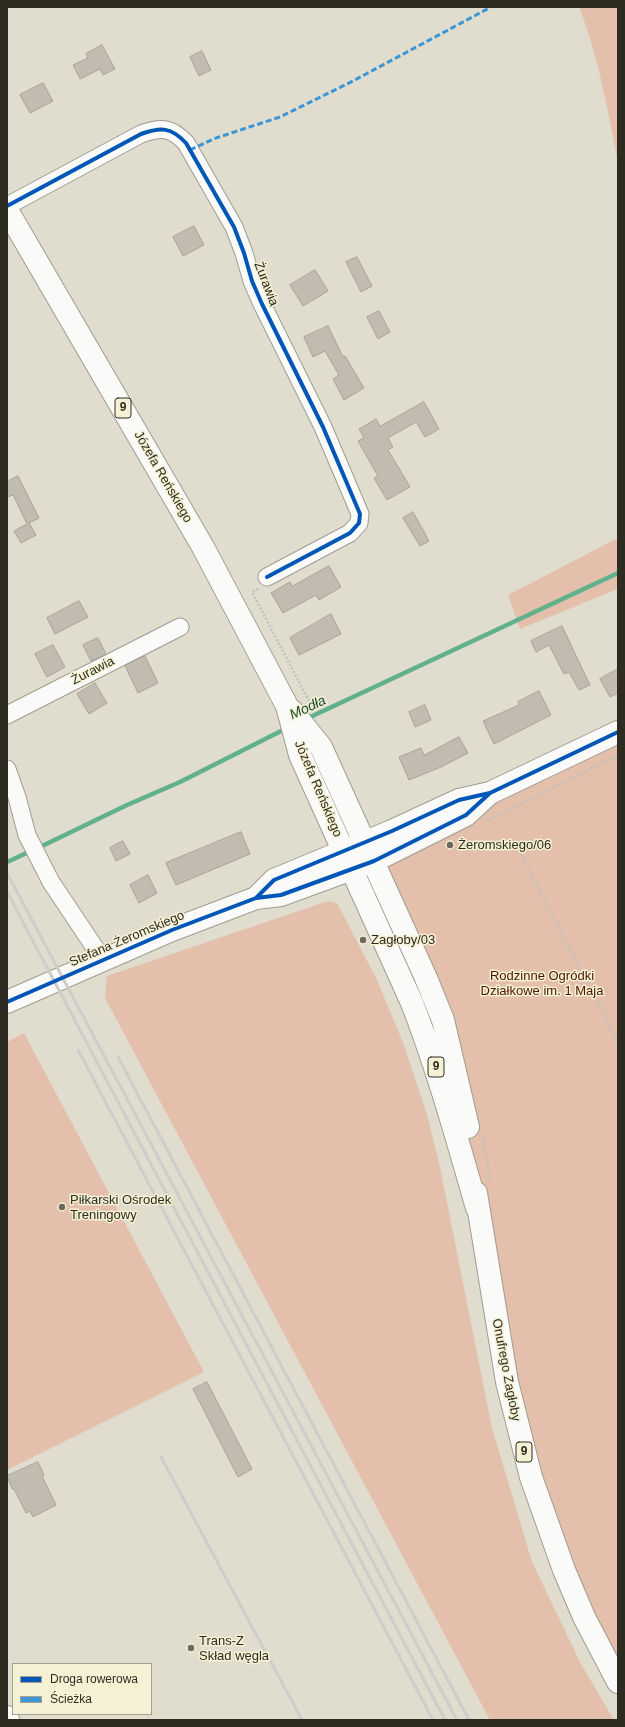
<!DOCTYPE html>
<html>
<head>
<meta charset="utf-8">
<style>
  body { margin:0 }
  #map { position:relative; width:625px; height:1727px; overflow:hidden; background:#e0ddce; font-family:Arial,sans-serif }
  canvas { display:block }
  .frame { position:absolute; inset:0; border:8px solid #2e2c21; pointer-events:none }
  .legend { position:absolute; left:12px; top:1663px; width:140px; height:52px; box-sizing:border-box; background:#f4f1d4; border:1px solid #a5a28c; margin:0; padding:5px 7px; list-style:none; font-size:12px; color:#2e2c21 }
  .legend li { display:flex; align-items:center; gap:8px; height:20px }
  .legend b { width:20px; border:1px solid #a5a28c }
</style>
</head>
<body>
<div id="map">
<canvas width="625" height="1727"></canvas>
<div class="frame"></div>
<ul class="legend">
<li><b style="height:5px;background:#0057b8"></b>Droga rowerowa</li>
<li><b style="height:5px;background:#3c96d5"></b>Ścieżka</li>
</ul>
</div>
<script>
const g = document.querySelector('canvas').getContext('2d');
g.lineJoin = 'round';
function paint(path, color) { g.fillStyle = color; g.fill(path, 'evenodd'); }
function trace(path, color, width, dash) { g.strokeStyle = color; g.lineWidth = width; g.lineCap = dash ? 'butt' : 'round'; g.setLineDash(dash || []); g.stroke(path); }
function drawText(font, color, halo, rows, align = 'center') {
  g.font = font + ' Arial,sans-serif'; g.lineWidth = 3; g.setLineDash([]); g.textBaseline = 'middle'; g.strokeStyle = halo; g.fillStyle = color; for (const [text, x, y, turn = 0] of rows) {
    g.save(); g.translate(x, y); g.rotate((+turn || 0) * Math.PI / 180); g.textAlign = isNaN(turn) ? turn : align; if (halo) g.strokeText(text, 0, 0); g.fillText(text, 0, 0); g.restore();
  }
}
const green = new Path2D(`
  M579,7h39v155c-10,-50 -20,-108 -39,-155z
  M618,538v51l-98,40 -12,-34z
  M618,743v939l-14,-25 -97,-275 -42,-272 -91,-249z
  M328,901l9,2 40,77 27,65 23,70 13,52 52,261 40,134 49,102 33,56h-124l-385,-722 2,-22z
  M24,1033l180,339 -197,98v-428z`);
const stream = new Path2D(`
  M306,719c104,-48 208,-98 312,-146
  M38,848l89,-43 53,-23 107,-54
  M7,862l24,-11`);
const building = new Path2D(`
  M102,45l13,24 -12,6 -3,-6 -20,10 -7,-14 15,-7 -2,-4z
  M202,51l9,19 -12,6 -9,-19z
  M43,83l10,18 -23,12 -10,-18z
  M194,226l10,19 -21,11 -10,-19z
  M357,257l15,29 -11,6 -15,-30z
  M315,270l13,21 -25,15 -13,-21z
  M379,311l11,21 -12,7 -11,-22z
  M328,326l15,31 2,-1 19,32 -20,12 -11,-21 6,-4 -14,-24 -12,6 -9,-20z
  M424,402l15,27 -14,8 -9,-15 -28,16 5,9 -5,3 22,37 -23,13 -13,-22 4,-2 -20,-35 6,-3 -5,-9 17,-10 4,7z
  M18,476l21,42 -10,5 7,12 -15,8 -7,-12 13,-7 -14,-29 -6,2v-15z
  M413,512l16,29 -9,5 -17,-28z
  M329,566l12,21 -22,13 -3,-5 -33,18 -12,-20 19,-11 2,4z
  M79,601l9,16 -33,17 -8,-16z
  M331,614l10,20 -42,21 -9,-17z
  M562,626l28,59 -11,5 -10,-18 -5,2 -15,-29 -13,7 -5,-11z
  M98,638l8,16 -15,7 -8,-16z
  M53,645l12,22 -18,10 -12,-23z
  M145,656l13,27 -20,10 -13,-27z
  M618,669v24l-8,4 -10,-18z
  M95,683l12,20 -18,11 -12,-20z
  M539,691l12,24 -57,29 -11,-23 36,-16 -1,-3z
  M425,705l6,15 -16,7 -6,-15z
  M459,737l9,16 -27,14 -32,13 -10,-23 22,-9 3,7z
  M241,832l9,22 -74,31 -10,-22z
  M123,841l7,13 -14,7 -6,-13z
  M148,875l9,18 -18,10 -9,-18z
  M207,1382l45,87 -14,8 -45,-88z
  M38,1462l6,13 -2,1 14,29 -23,12 -3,-6 -4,2 -12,-24h-2l-5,-13z`);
const path = new Path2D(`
  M258,589l-6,3 57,109
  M487,821l131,-66
  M514,840l104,202
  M483,1136l7,45`);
const street = new Path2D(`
  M7,206l134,-72c20,-7 30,-7 45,9l48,84 10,26 8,28 10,23 61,123 37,87 -1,9 -9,10 -83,44
  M7,715l173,-88
  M7,769l10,28 10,38 24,47 52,78`);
const secondary = new Path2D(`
  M256,898l18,-18 118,-49 67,-31 31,-7 128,-61
  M7,1002l165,-72 84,-32 25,-3 93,-34 92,-46 24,-22
  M7,1717l1,3`);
const primary = new Path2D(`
  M7,210l196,337 84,159 13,49 112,248c26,67 45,136 65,205
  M292,711l29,36 105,231 17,42 25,107
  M476,1193l31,189 24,95 33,93 20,47 34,65`);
const rail = new Path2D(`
  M7,873l450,847
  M7,892l438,828
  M78,1050l355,670
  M118,1057l351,663
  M161,1457l141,263`);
const quiet = new Path2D(`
  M190,150l26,-12 64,-21 73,-36 138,-74`);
const cycleway = new Path2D(`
  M7,206l134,-72c20,-7 30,-7 45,9l48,84 10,26 8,28 10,23 61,123 37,87 -1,9 -9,10 -83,44
  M256,898l18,-18 118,-49 67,-31 31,-7 128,-61
  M7,1002l165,-72 84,-32 25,-3 93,-34 92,-46 24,-22`);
const markers = [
  [450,845,4,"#6c6a5e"],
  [363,940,4,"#6c6a5e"],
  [62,1207,4,"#6c6a5e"],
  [191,1648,4,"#6c6a5e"]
];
const shields = [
  [123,408,16],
  [436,1067,16],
  [524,1452,16]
];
const shieldNames = [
  ["9",123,408],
  ["9",436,1067],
  ["9",524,1452]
];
const streetNames = [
  ["Żurawia",266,284,69],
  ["Józefa Reńskiego",163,477,60],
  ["Żurawia",93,671,-27],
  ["Józefa Reńskiego",318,789,67],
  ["Stefana Żeromskiego",127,939,-23],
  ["Onufrego Zagłoby",506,1370,79]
];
const poiNames = [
  ["Żeromskiego/06",458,845],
  ["Zagłoby/03",371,940],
  ["Piłkarski Ośrodek",70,1200],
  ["Treningowy",70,1215],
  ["Trans-Z",199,1641],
  ["Skład węgla",199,1656]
];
const parkNames = [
  ["Rodzinne Ogródki",542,976],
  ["Działkowe im. 1 Maja",542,991]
];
const waterNames = [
  ["Modła",308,708,-25]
];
paint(green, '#e3bfac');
trace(stream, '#61b18d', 4.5);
paint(building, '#c1bbb0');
trace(building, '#a7a398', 1);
trace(street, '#9f9d91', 19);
trace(secondary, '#9f9d91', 24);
trace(primary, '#9f9d91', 24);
trace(path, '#c3c1bc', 2.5, [2, 2]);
trace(street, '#fafaf8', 17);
trace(secondary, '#fafaf8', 22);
trace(primary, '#fafaf8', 22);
trace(rail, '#cdcdc9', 3);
trace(quiet, '#3c96d5', 3, [6, 3]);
trace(cycleway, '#0057b8', 4);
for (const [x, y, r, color] of markers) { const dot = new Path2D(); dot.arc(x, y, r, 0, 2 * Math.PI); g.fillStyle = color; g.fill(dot); trace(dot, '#f4f1d4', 1.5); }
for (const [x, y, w] of shields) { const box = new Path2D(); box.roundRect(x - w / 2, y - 10, w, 20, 3); g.fillStyle = '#f4f1d4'; g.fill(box); trace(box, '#2e2c21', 1); }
drawText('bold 12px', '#2e2c21', null, shieldNames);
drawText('13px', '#2e2c21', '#f4f1d4', streetNames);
drawText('13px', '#2e2c21', '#f4f1d4', poiNames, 'left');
drawText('13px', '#4f1600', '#f4f1d4', parkNames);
drawText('italic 14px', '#1b4935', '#f4f1d4', waterNames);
</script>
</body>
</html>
